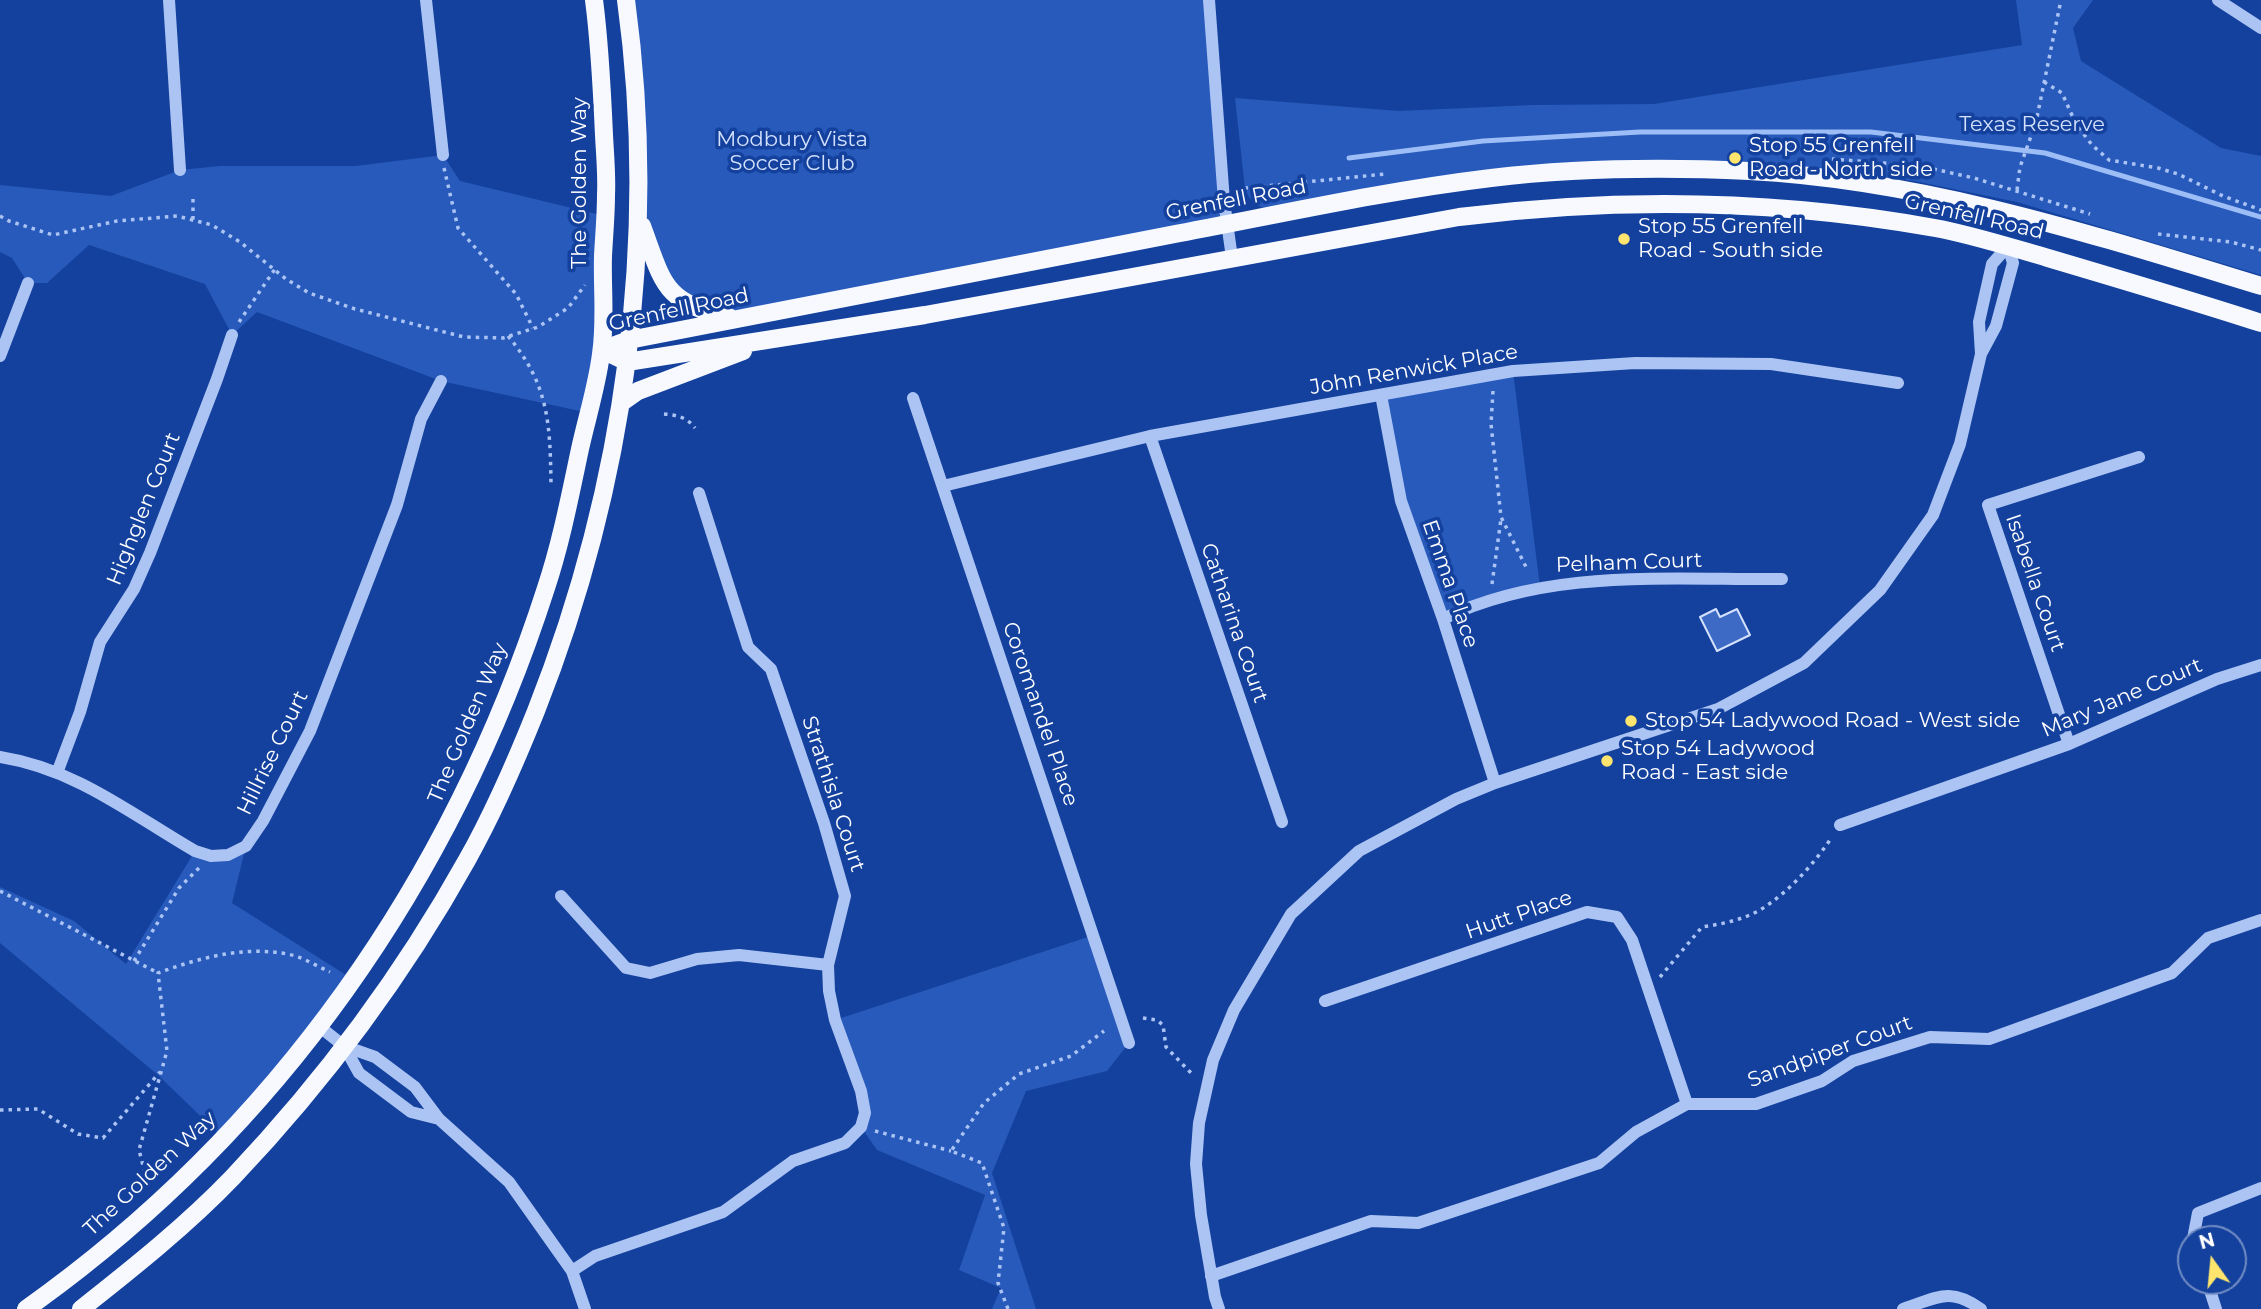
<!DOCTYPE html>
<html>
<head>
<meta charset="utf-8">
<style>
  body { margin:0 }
  #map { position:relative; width:2261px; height:1309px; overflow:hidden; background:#14419d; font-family:Montserrat,sans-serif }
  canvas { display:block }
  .north { position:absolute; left:2177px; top:1225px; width:70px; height:70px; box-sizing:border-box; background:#14419d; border:2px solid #728dc4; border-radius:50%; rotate:345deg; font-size:19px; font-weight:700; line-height:28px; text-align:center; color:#fff }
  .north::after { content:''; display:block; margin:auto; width:24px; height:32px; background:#ffe56d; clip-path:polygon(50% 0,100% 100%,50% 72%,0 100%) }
</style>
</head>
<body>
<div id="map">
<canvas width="2261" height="1309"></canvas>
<div class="north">N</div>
</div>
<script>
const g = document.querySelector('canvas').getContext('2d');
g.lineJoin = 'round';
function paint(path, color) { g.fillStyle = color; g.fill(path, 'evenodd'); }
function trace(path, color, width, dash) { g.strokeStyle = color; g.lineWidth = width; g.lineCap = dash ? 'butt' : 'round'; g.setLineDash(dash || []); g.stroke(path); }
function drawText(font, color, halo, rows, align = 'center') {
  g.font = font + ' Montserrat,sans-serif'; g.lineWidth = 7; g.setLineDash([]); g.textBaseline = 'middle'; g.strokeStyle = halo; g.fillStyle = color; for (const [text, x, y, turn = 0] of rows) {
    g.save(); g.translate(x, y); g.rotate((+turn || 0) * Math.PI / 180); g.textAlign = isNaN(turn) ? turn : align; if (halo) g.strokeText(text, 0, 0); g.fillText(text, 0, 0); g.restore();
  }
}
const green = new Path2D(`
  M625,0h584l18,224 -489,95 -53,-15 -22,-25 -24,-72z
  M2016,0h77l-20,28 8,33 140,87 40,8v119l-244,-73 -103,-21 -159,-18 -188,-1 -145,20 -147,28c-16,-2 -24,-6 -30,-21l-10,-91 164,13 134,-6 121,-1 368,-59z
  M443,155l17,26 145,35 -16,197 -148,-32 -184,-69 -25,23 -27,-51 -116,-39 -42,38h-19l-16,-25 -12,-6v-67l111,11 69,-26 40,-4h136z
  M1513,371l27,216 -97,32 -42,-118 -20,-106z
  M246,846l-14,57 122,77 -130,159 -66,-64 -158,-132v-56l74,34 52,43 69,-113 16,5z
  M1094,935l35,108 -22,28 -81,20 -34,82 44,136h-44l9,-21 -42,-18 26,-75 -108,-45 -16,-23 4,-14 -30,-93z`);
const stream = new Path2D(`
  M1349,158l134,-17 157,-9h231l174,21 216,64`);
const building = new Path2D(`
  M1716,609l4,8 17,-8 13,26 -33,16 -17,-34z`);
const path = new Path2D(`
  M2044,82l18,11 14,31 16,21 17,15 49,8 20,6 45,22 38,14
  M1832,159l88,7 54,12 116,36
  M444,168l14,60 58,66 17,34
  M1236,189l149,-15
  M2017,190l3,-23 16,-45 25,-122
  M193,199v21
  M0,216l9,5 44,14 64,-14 60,-5 35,9 28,17 46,37 23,14 46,16 109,28 39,1 35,-11 30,-19 17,-23
  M2158,234l73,8 30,8
  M239,322l36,-53
  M508,336c41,49 42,87 43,148
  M1493,391l-2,33 10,93 27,54
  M664,414c12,1 23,3 31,14
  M1492,584l9,-65
  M0,891l158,82
  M134,961l45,-73 20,-20
  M1660,977l42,-50c20,-3 40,-7 58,-17 28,-17 54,-46 72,-73
  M1143,1018l14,2 6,5 3,22 25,26
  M0,1110l38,-1 40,25 25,4 57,-66
  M875,1131l76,20
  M147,1181l-8,-31 28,-99 -9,-78c44,-16 91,-29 138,-17 11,4 23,11 34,16
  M1008,1309l-10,-26 6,-55 -22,-65 -31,-12 33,-48 35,-29 52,-18 33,-25`);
const minor = new Path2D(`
  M169,0l11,170
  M426,0l17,155
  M1209,0l15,201 8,57
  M2218,0l43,28
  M1981,354l15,-28 17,-63 -5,-17
  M0,356l28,-73
  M1381,395l20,106 42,118 52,164
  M913,398l216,645
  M1150,436l132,386
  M943,486l207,-50 363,-65 122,-8 136,1 127,19
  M1443,619c104,-51 225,-39 339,-40
  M2069,744l-81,-239 151,-48
  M0,757c76,12 131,57 195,94l16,5 17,-1 18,-9 17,-25 47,-90 87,-226 24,-86 20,-38
  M57,773l23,-61 20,-70 34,-53 16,-36 67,-174 15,-44
  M1840,825l229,-81 148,-65 44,-14
  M561,896l65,72 24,5 47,-14 42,-4 89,10
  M1325,1001l262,-89 30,5 15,23 55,164
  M320,1027l24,19 31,11 40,30 24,32 70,63 63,89 13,38
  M344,1046l15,27 52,39 28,7
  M2193,1239l5,-26 63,-25
  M572,1271l23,-15 128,-44 70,-51 52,-18 16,-16 4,-14 -4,-22 -26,-71 -6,-29 -1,-26 17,-69 -21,-73 -53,-154 -23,-22 -49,-154
  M1211,1276l160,-55 47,2 181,-60 37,-31 51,-28h69l66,-23 31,-20 77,-24 59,2 183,-66 36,-35 53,-18
  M2207,1281l9,28
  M1219,1309l-4,-12 -14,-82 -5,-51 3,-41 14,-63 21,-50 57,-96 68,-63 97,-52 39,-16 223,-74 86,-46 76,-73 53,-75 27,-71 21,-90 -2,-32 13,-58 16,-18
  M1903,1309c34,-11 46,-23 78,0`);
const major = new Path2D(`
  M642,226c22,59 21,76 87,91
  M602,350l27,-10c181,-34 361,-70 541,-105 107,-20 213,-44 321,-57 85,-10 172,-11 258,-7 176,9 345,64 512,115
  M602,350l25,12 298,-47 534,-98c160,-20 316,-18 476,11 38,7 75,19 113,30 71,21 142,42 213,65
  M621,403l17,-12 105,-40
  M26,1309c251,-178 426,-429 520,-721 15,-45 24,-92 34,-139 7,-32 17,-63 21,-95 5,-32 1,-66 2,-98 1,-20 3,-40 3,-61 1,-20 -1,-40 -2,-60 -2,-45 -4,-90 -10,-135
  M81,1309c52,-41 106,-84 152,-132 91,-96 170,-202 234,-317 27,-48 49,-99 69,-149 89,-225 123,-471 90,-711`);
const markers = [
  [1735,158,7,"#ffe56d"],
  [1624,239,7,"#ffe56d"],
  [1631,721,7,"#ffe56d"],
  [1607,761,7,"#ffe56d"]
];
const parkNames = [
  ["Texas Reserve",2032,125],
  ["Modbury Vista",792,140],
  ["Soccer Club",792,164]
];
const poiNames = [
  ["Stop 55 Grenfell",1749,146],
  ["Road - North side",1749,170],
  ["Stop 55 Grenfell",1638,227],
  ["Road - South side",1638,251],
  ["Stop 54 Ladywood Road - West side",1645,721],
  ["Stop 54 Ladywood",1621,749],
  ["Road - East side",1621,773]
];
const streetNames = [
  ["The Golden Way",580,183,-90],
  ["Grenfell Road",1236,200,-11],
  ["Grenfell Road",1974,217,13],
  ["Grenfell Road",679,310,-12],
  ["John Renwick Place",1414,370,-10],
  ["Highglen Court",144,509,-68],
  ["Pelham Court",1629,563,-2],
  ["Isabella Court",2035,583,71],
  ["Emma Place",1450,584,71],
  ["Catharina Court",1234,623,71],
  ["Mary Jane Court",2122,698,-23],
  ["Coromandel Place",1040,714,71],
  ["The Golden Way",468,723,-67],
  ["Hillrise Court",273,753,-64],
  ["Strathisla Court",833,794,72],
  ["Hutt Place",1519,915,-19],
  ["Sandpiper Court",1830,1052,-20],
  ["The Golden Way",150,1174,-43]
];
paint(green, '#275abb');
trace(stream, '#9dbdf6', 5);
paint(building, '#3d6ac4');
trace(building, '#d3e1fd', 2);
trace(path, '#abc4f4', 3.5, [3.5, 5]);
trace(minor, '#abc4f4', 12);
trace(major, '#f7f9ff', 18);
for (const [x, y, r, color] of markers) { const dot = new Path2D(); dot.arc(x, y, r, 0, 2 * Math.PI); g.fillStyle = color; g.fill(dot); trace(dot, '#14419d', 2.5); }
drawText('21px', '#d3e1fd', '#14419d', parkNames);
drawText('21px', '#fff', '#14419d', poiNames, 'left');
drawText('21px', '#fff', '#14419d', streetNames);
</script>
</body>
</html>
